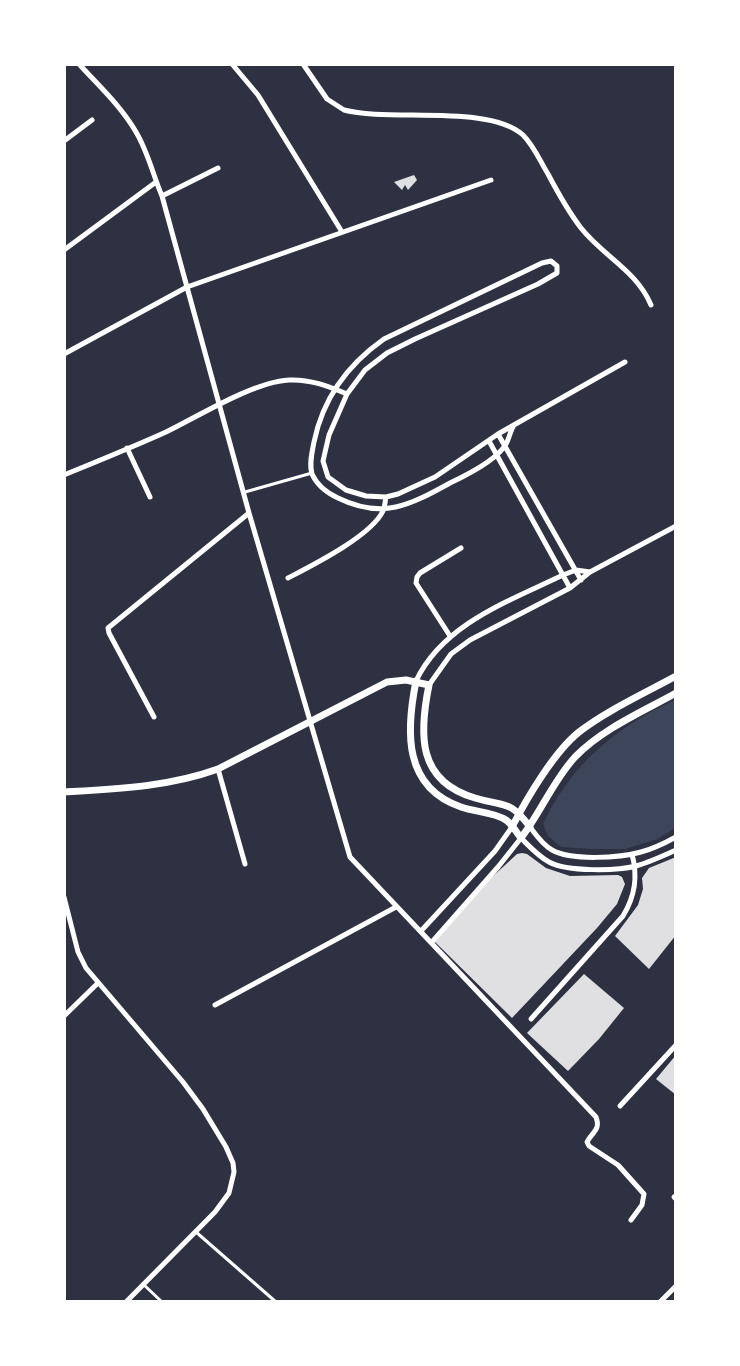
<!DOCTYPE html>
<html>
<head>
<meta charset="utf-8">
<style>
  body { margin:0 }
  #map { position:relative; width:740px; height:1366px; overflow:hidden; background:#2d3142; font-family:"IBM Plex Sans",sans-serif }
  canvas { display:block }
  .frame { position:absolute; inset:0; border:66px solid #fff; pointer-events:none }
</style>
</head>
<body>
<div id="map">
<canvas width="740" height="1366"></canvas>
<div class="frame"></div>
</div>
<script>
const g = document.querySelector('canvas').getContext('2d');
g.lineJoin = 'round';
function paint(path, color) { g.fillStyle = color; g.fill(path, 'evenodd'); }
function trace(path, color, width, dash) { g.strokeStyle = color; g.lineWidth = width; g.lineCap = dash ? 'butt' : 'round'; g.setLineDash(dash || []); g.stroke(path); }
const green = new Path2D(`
  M675,700v128l-17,11 -33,10h-35l-29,-2 -13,-11 -5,-12c27,-59 74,-98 132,-124z`);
const building = new Path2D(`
  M414,175l3,5 -9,10 -3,-5 -3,5 -8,-8z
  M522,853l5,1 19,14 24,8 48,-1 4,2 3,7 -8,20 -20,24 -85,90 -77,-76 55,-63 27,-25z
  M676,857v78l-27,34 -34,-33 23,-31 5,-16 -1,-11 7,-10z
  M584,974l40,34 -25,31 -31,32 -41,-38z
  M676,1055v40l-20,-16z`);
const service = new Path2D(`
  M245,492l67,-19
  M196,1232l80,70
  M143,1284l19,18`);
const minor = new Path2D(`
  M79,64c20,22 42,42 57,68 12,20 17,43 26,64l87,317 101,344 246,260c5,13 -4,15 -9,25l2,4 29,19 26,29 -2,11 -11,15
  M232,64l26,31 84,137
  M303,64l24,35 17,11c45,12 145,-6 179,25 11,11 17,26 25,39 10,19 20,37 33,54 22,28 56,43 70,77
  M64,141l28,-21
  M162,196l56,-28
  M64,250l92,-68
  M64,354l123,-67 304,-107
  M513,427c-3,5 -4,12 -7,17 -9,16 -39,31 -56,39 -40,22 -67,37 -112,15 -11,-5 -21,-13 -26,-24 -3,-10 0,-22 2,-32 9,-44 33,-77 70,-103l158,-76 9,-2 6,5v7l-19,11 -123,55 -28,14 -22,17 -18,24 -18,41 -6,26 5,16 18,13 20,6 20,1 12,-3 37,-17 63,-43 127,-72
  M498,434l83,146
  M489,441l81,147
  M127,448l23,49
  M64,475c34,-14 69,-28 102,-43 33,-16 87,-50 123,-52 21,-1 39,6 58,14
  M288,578c25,-13 83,-42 95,-67 2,-4 2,-10 3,-14
  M450,636l-34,-53 1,-6 3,-4 41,-25
  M416,681c27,-57 93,-80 147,-106l13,-5 14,2
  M429,685l22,-31 19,-14 100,-52 20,-16 86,-46
  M154,717l-45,-84 -1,-5 141,-115
  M218,769l27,95
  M530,827c6,8 13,18 22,23 19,11 68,8 89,2 12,-3 24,-9 35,-15
  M64,897l14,55 8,16 97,114 20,27 23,38 7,16 1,9 -5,21 -14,19 -89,90
  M421,931l74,-80 17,-24
  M432,942l66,-75 23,-29c9,9 17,18 28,24 18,10 68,9 87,4 14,-4 27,-10 40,-16
  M215,1005l181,-98
  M64,1016l34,-33
  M531,1019l92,-103c12,-20 15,-39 9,-62
  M620,1106l56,-61
  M674,1197l2,2
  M660,1302l16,-16`);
const tertiary = new Path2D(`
  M416,681c-10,50 -13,106 45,126 14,5 33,5 45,13 6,4 10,12 15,18 20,-26 32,-57 54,-81 27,-28 67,-45 101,-64
  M64,792c53,-3 104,-5 154,-23l169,-87 19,-2 23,5c-10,49 -12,96 46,113 30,9 34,1 55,29
  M512,827c15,-29 42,-75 67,-95 27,-21 66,-39 97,-56`);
paint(green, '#3c4559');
paint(building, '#e0e0e3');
trace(service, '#fff', 3);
trace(minor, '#fff', 5);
trace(tertiary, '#fff', 7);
</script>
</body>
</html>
